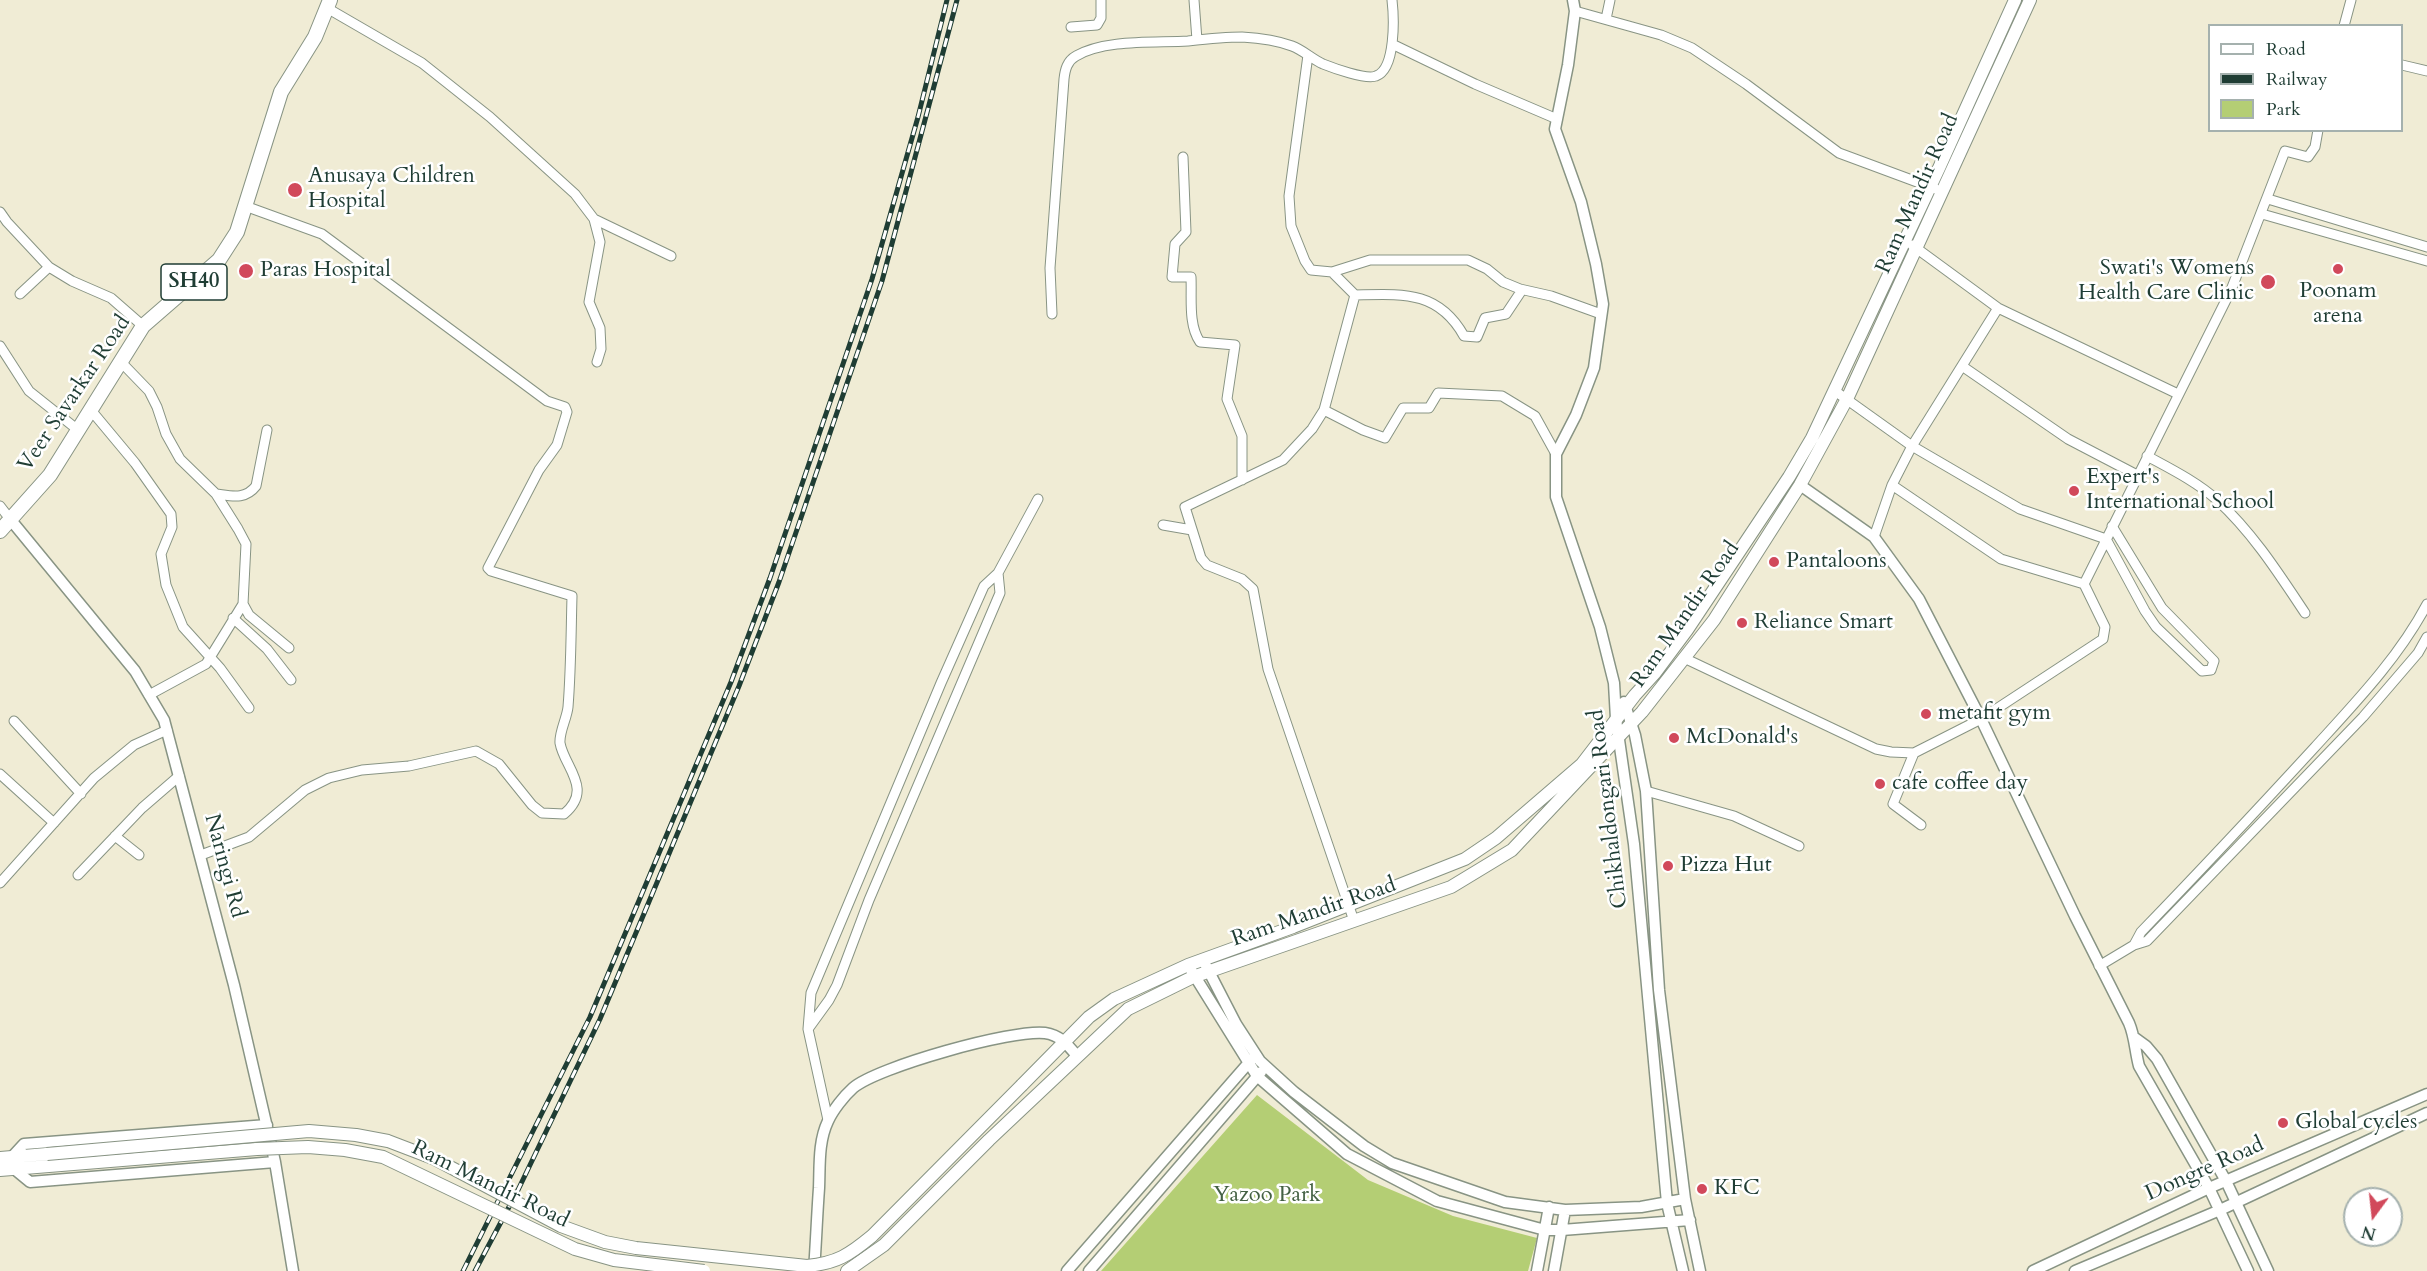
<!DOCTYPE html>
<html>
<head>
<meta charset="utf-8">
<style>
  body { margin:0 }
  #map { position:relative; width:2427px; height:1271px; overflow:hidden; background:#f0ecd5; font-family:Cardo,serif }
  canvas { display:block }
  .legend { position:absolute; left:2208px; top:24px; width:195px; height:108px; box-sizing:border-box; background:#fff; border:2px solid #a5b1ae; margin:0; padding:8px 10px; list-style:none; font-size:18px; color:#1f3d34 }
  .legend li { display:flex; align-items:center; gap:12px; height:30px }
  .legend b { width:30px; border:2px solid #a5b1ae }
  .north { position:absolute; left:2343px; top:1187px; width:60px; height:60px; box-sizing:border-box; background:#fff; border:2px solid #a5b1ae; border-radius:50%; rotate:195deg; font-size:16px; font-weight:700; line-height:24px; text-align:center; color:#1f3d34 }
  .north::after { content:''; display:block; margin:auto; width:21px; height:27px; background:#d1495b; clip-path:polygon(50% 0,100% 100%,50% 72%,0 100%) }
</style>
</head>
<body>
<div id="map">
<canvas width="2427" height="1271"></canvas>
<ul class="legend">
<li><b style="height:8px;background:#fff"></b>Road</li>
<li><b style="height:8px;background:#1f3d34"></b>Railway</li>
<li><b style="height:16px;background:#b4ce74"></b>Park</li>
</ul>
<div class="north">N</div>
</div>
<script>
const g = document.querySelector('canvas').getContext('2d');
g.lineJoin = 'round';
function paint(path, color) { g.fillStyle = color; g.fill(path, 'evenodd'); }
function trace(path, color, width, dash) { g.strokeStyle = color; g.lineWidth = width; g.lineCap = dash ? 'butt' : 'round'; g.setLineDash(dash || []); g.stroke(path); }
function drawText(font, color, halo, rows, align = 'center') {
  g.font = font + ' Cardo,serif'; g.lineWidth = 5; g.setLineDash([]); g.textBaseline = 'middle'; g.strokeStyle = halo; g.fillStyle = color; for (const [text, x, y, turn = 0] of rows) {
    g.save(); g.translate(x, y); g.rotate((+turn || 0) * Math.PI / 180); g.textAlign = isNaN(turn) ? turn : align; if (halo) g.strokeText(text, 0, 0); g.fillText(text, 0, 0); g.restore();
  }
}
const green = new Path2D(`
  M1257,1095l111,85 85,36 84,22 -9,33h-427z`);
const minor = new Path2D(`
  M1194,0l3,40
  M327,8l95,55 68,54 85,77 19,25 6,23 -11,60 11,26 1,21 -4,13
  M1575,11l86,24 31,13 54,36 93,69 97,36
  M1606,19l4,-19
  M2344,26l7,-26
  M1071,27l26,-2 4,-7v-18
  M1392,44l83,40 82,35
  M1308,55l-19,141 2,30 14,35 6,9 21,2 38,-12h98l19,9 16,13 17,7 31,7 50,18
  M2402,65l25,6
  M1183,157l3,75 -11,12 -3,33h19c1,20 -3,48 9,65l35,3 -8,54 15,37v44
  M2268,199l159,48
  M0,212l7,10 42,45 23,14 39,17 32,28
  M2262,214l165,47
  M594,219l77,37
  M1912,245l86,63 180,86
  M1332,272l23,23 -31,115 -12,19 -29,31 -98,47 16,51 6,7 35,14 11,10 15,80 86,252
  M20,294l29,-27
  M1355,295c47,-1 83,-5 109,41l13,1 8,-19 21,-4 16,-24
  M1052,314l-2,-46 14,-189c1,-9 3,-18 12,-23 29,-17 79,-13 112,-15 18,-2 36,-4 54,-4 17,1 34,3 50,9 11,4 20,13 31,18 10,4 43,16 53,12 20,-7 18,-59 16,-76
  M0,346l29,45 49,39
  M120,361l29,30 8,16 9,27 14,25 36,35 22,35 8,15 -3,60 6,11 40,33
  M1962,366l106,73 69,36
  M1835,391l77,55 108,63 86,30 39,72 11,16 46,44 9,-1 3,-9 -52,-53 -50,-82
  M90,409l45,54 36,51 1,13 -11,27 5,31 17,42 37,41 29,40
  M1324,410l39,20 22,8 18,-30h26l9,-15 64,3 33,20 21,38
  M2147,456c24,13 50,26 70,44 36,33 62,74 88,113
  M1892,485l109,74 83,25
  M216,494c16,2 29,6 40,-8l11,-56
  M0,506l10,13
  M1163,525l29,5
  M1874,537l18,-52 20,-39 86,-138
  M233,618l34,31 24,31
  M1684,658l192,91 15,3 23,1 67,-34 122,-80 2,-12 -21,-43 147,-294 54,-139 23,6 7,-10 3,-17
  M149,695l57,-31 37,-60
  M14,721l67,73
  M1914,753l-21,51 28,21
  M0,774l54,49
  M1646,791l88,25 65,30
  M115,836l24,19
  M201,855l48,-18 56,-47 24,-12 33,-8 47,-4 67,-15 23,13 33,41 10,8 22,1c30,-25 0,-47 -4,-71 -1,-11 7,-25 8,-36 3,-37 3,-74 4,-111l-81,-25 -3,-3 51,-98 18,-25 10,-33 -2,-5 -18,-6 -225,-167 -77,-28
  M78,875l64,-67 37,-32
  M0,883l94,-105 40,-33 33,-15
  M2134,945l7,-13c59,-61 117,-123 174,-185 41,-45 84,-90 112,-143
  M2099,966l35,-21 13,-4 216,-224 55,-64 9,-16
  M808,1029l21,-29 8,-15 32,-85 131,-307 -2,-20
  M828,1120l-20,-91 3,-36 130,-310 43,-97 14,-13 40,-74`);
const tertiary = new Path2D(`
  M1573,0l2,11 -7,54 -13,64 26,73 15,62 7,40 -9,64 -18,47 -20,39v43l44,130 14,56 2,36 18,125 33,359 16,68
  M1800,485l74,52 45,62 62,120 94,197 54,107c6,14 6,28 10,43l70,122 39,83
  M10,519l125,152 29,49 70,265 41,177 18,109
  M1624,702l11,33 11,56 13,199 26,209 15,72
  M1203,960l33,64 24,37 34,31 70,54 28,17 113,39 60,8 76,-3 44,-8
  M1191,970l66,106 90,78 90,47 108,29h17l128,-10
  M2135,1038l11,8 11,13 69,122 42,90
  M12,1157l12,-13 243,-19
  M13,1168l17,14 245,-20
  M814,1271c2,-28 3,-55 5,-83 1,-22 -1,-46 9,-67 5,-11 16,-25 25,-33 24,-21 160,-59 192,-55 15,2 23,12 32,23
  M1067,1271l185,-212
  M1089,1271l172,-199
  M1537,1271l12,-64
  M1554,1271l11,-61
  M2033,1271l176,-83 218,-94
  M2075,1271l145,-61 207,-97`);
const secondary = new Path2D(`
  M1022,1085l67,-68 25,-18 74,-34 105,-38 172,-68 31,-21 86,-74 53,-69 20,-22 32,-43 102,-153 23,-39 127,-270 76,-168
  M0,1158l47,-4
  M0,1170l257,-21
  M847,1271l37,-26 105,-105 139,-131 65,-32 258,-90 61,-37 130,-138 72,-92 86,-135 47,-86 183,-399`);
const primary = new Path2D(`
  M0,531l50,-56 93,-149 76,-66 18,-28 44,-140 34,-55 15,-37`);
const rail = new Path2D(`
  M463,1271l127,-254 141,-335 39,-104 102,-299 46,-162 29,-117
  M475,1271l43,-81 82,-171 139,-333 40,-104 103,-301 75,-281`);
const secondaryBridge = new Path2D(`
  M257,1149l51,-2 37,3 38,7 192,92 39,11 90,11
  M47,1154l262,-23 47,4 32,6 47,18 126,67 44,16 31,6 171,18c30,-3 42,-11 65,-30l150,-151`);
const markers = [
  [295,190,8,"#d1495b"],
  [2338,269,6,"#d1495b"],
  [246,271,8,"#d1495b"],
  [2268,282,8,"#d1495b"],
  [2074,491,6,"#d1495b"],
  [1774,562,6,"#d1495b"],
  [1742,623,6,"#d1495b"],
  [1926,714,6,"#d1495b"],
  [1674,738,6,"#d1495b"],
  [1880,784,6,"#d1495b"],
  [1668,866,6,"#d1495b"],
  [2283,1123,6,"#d1495b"],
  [1702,1189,6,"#d1495b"]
];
const shields = [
  [194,282,66]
];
const shieldNames = [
  ["SH40",194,282]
];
const poiNames = [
  ["Anusaya Children",308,177],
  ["Hospital",308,202],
  ["Swati's Womens",2254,269,"right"],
  ["Health Care Clinic",2254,294,"right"],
  ["Paras Hospital",260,271],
  ["Poonam",2338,292,"center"],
  ["arena",2338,317,"center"],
  ["Expert's",2086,478],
  ["International School",2086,503],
  ["Pantaloons",1786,562],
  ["Reliance Smart",1754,623],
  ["metafit gym",1938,714],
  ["McDonald's",1686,738],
  ["cafe coffee day",1892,784],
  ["Pizza Hut",1680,866],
  ["Global cycles",2295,1123],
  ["KFC",1714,1189]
];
const streetNames = [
  ["Ram Mandir Road",1918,194,-66],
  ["Veer Savarkar Road",75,394,-56],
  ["Ram Mandir Road",1686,615,-55],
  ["Chikhaldongari Road",1609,809,-97],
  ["Naringi Rd",224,866,75],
  ["Ram Mandir Road",1314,913,-19],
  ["Dongre Road",2205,1170,-24],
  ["Ram Mandir Road",490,1185,26]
];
const parkNames = [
  ["Yazoo Park",1267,1196]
];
paint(green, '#b4ce74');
trace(minor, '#889484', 11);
trace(tertiary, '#889484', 13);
trace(secondary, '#889484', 14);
trace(primary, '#889484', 16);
trace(minor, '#fff', 9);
trace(tertiary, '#fff', 10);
trace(secondary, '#fff', 12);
trace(primary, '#fff', 14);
trace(rail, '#1f3d34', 5);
trace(rail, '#fff', 3, [9]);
trace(secondaryBridge, '#889484', 14, []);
trace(secondaryBridge, '#fff', 12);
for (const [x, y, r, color] of markers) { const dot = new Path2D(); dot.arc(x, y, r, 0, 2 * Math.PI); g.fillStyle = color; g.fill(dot); trace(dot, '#fff', 2); }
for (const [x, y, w] of shields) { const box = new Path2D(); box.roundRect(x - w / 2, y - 18, w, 36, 4.5); g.fillStyle = '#fff'; g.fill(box); trace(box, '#1f3d34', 1.5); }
drawText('bold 21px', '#1f3d34', null, shieldNames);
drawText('22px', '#1f3d34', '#fff', poiNames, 'left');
drawText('22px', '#1f3d34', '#fff', streetNames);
drawText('22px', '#446144', '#fff', parkNames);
</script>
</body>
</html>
